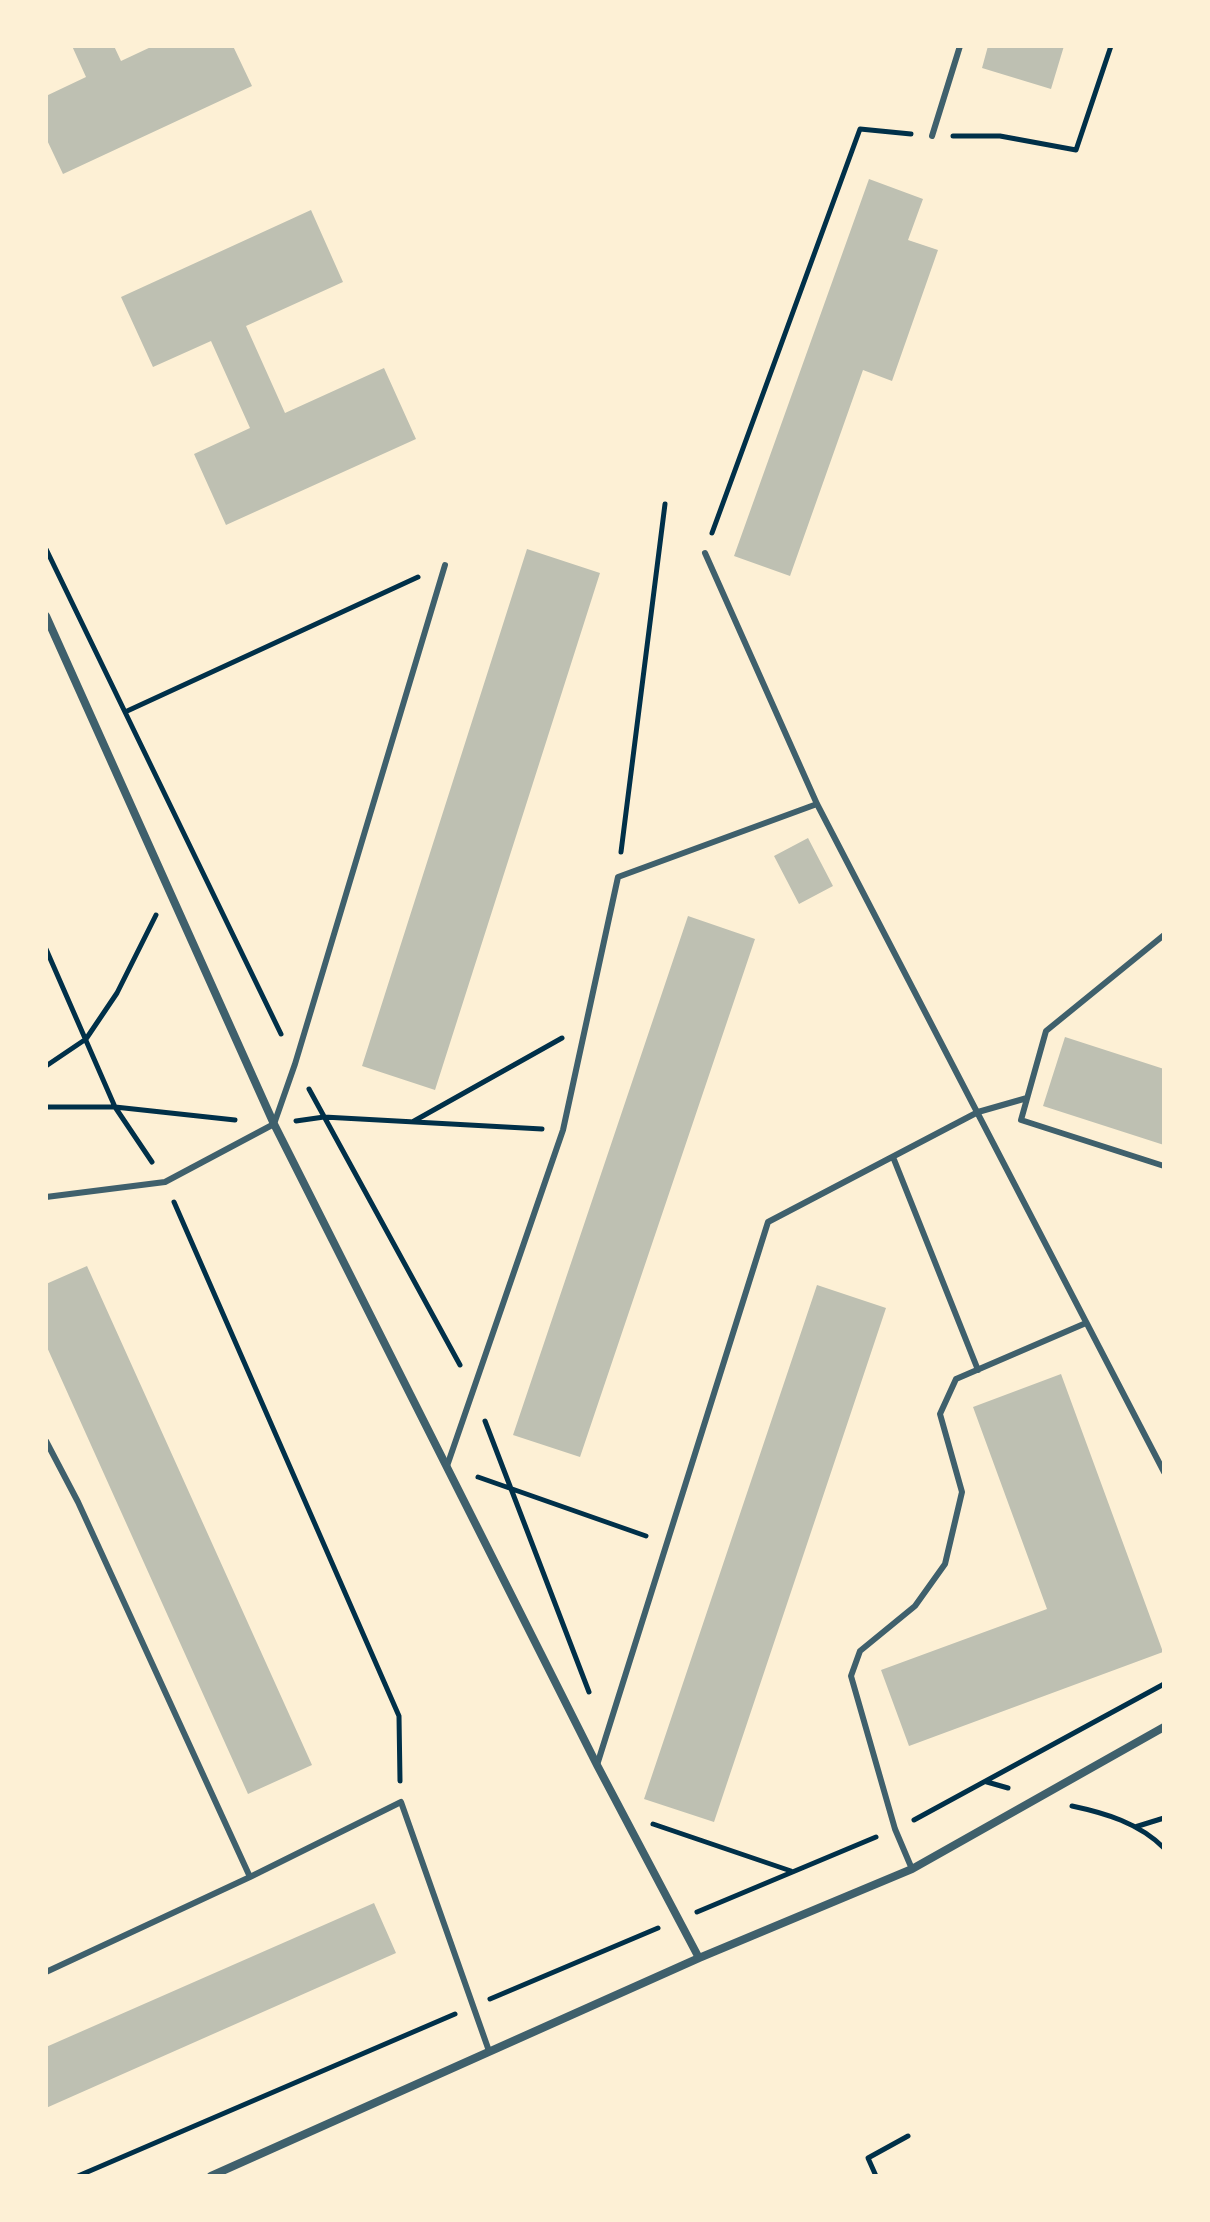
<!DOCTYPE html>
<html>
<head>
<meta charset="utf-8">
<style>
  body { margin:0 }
  #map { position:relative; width:1210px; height:2222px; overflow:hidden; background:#fdf0d5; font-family:"Times New Roman",serif }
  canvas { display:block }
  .frame { position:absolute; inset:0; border:48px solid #fdf0d5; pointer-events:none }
</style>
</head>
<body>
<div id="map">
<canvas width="1210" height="2222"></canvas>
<div class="frame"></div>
</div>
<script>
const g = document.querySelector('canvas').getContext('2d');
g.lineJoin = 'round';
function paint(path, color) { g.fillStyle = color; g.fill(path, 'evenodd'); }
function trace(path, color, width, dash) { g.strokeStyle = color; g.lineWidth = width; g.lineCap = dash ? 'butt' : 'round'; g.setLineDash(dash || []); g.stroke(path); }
const building = new Path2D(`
  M72,46h42l7,15 32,-15h80l19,40 -189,88 -17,-36v-42l40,-19z
  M988,46h76l-13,43 -69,-21z
  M869,179l54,20 -15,41 30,10 -46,131 -29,-11 -73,206 -56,-20z
  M311,210l32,72 -97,44 39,87 99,-45 32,71 -190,86 -32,-71 56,-26 -39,-87 -58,26 -32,-70z
  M527,549l73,24 -165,517 -73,-24z
  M808,838l25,48 -34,18 -25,-48z
  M688,916l67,23 -175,518 -67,-22z
  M1065,1037l99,32v76l-121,-39z
  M87,1266l225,499 -64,29 -202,-449v-61z
  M817,1285l69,23 -172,514 -70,-23z
  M1061,1374l102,278 -254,94 -28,-76 166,-61 -74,-202z
  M374,1903l22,50 -350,155v-61z`);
const path = new Path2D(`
  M953,136h47l76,14 35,-104
  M712,533l148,-404 51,5
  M46,549l235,485
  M125,712l293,-135
  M621,852l44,-348
  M46,949l69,158 37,55
  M46,1066l40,-27 31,-46 39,-78
  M309,1089l151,276
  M46,1107h69l120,13
  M296,1121l28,-4 218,12
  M414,1121l148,-83
  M174,1202l225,514 1,65
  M485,1421l104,271
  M478,1477l168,59
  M987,1782l21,6
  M1072,1806c33,7 67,17 92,42
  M914,1820l250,-136
  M653,1824l138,47
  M1135,1827l29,-9
  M697,1912l179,-75
  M490,1999l168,-71
  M78,2176l377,-162
  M876,2176l-8,-18 40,-22`);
const service = new Path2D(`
  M932,136l28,-90
  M705,553l112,251 347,668
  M1164,935l-118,96 -25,89 143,46
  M893,1157l85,213
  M46,1197l119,-15 109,-58 21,-60 150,-499
  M46,1441l32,61 172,375
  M447,1466l116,-336 55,-253 199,-73
  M597,1765l171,-543 210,-110 49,-14
  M912,1869l-17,-40 -44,-153 9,-25 55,-45 30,-42 17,-72 -22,-78 16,-35 130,-56
  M46,1972l204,-95 151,-75 88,249`);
const minor = new Path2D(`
  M46,616l228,508 323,641 102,193
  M211,2176l488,-218 213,-89 252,-142`);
paint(building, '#bec0b2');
trace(path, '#003049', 5);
trace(service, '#3f606c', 6);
trace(minor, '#3f606c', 8);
</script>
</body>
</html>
